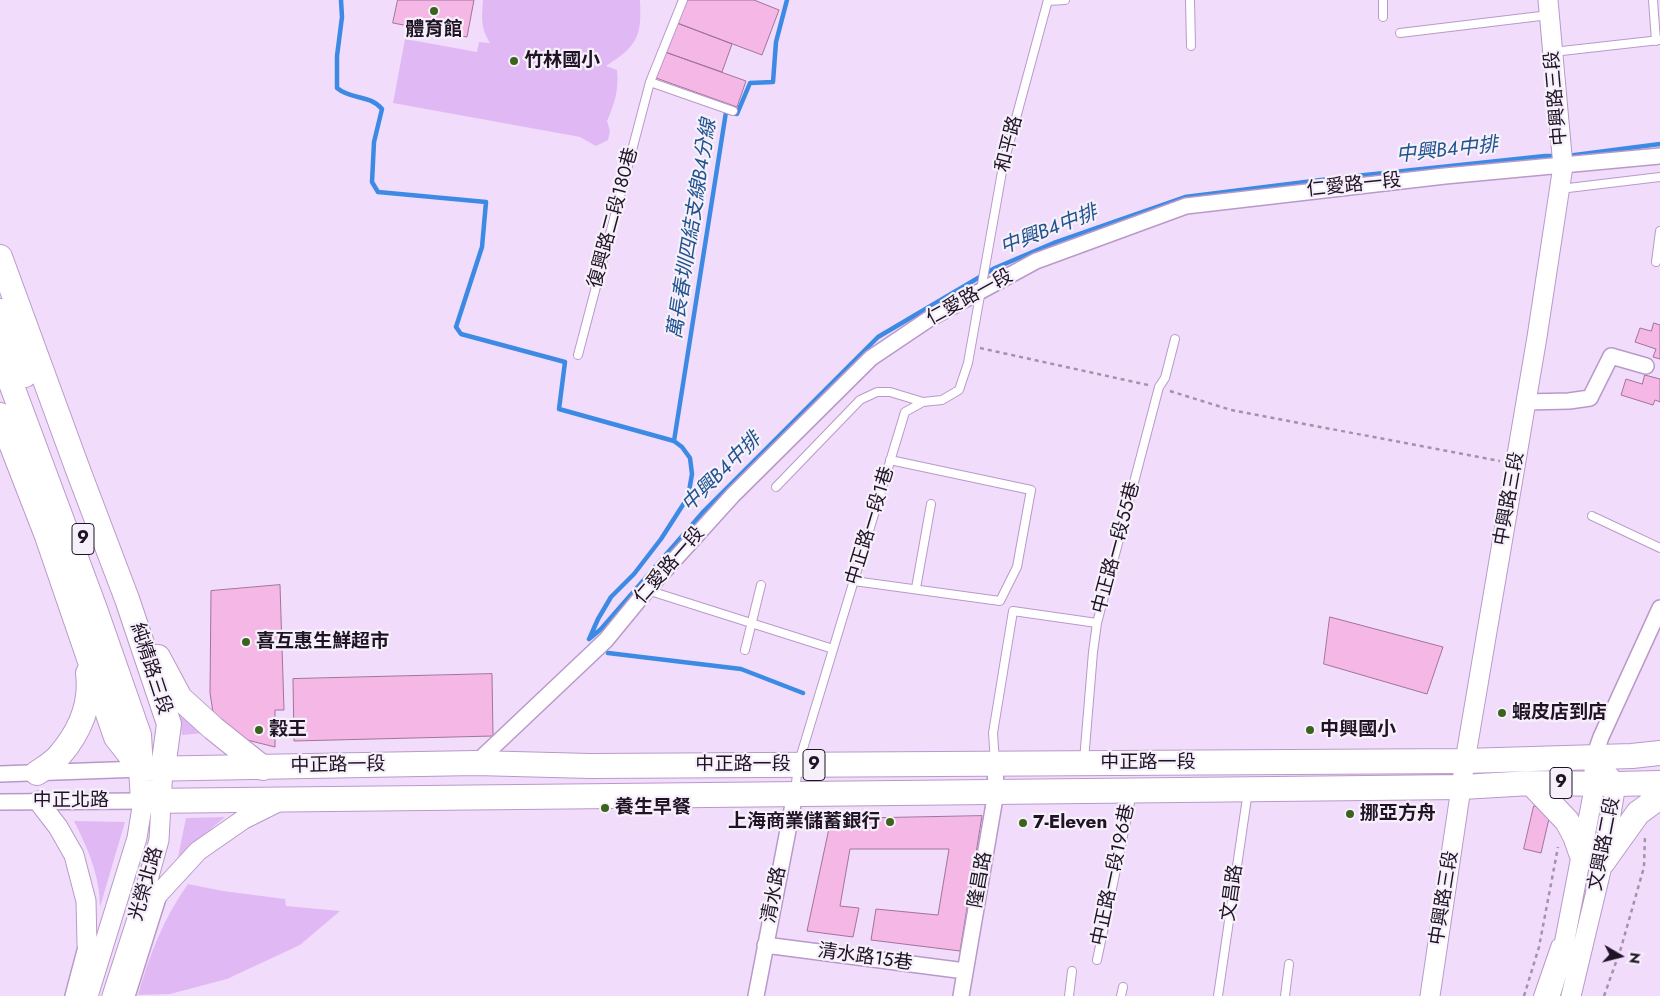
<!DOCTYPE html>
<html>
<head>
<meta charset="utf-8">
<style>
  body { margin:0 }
  #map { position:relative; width:1660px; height:996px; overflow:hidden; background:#f1ddfb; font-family:Jost,sans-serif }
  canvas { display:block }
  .north { position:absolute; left:1595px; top:931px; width:50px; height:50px; -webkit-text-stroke:4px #f6f0fa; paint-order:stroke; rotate:98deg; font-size:14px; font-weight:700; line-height:20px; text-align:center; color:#1f1325 }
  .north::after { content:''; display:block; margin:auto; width:18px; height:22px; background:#1f1325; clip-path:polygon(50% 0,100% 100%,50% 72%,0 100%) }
</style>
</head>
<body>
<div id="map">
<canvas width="1660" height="996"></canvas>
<div class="north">N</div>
</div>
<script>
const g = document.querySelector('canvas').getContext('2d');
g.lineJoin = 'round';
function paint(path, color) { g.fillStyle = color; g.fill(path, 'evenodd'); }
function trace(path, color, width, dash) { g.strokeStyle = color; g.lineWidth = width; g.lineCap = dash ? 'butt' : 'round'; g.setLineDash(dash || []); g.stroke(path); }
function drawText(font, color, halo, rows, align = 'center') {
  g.font = font + ' Jost,"Noto Sans TC",sans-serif'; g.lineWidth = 4.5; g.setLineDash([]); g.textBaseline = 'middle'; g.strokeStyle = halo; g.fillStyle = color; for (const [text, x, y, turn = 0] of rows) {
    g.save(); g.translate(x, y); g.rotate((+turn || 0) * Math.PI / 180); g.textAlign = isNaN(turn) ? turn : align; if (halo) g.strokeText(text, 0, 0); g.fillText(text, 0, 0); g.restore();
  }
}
const green = new Path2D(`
  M483,0h157c2,37 -3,46 -34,66l11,4c2,19 -2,33 -10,51l3,10 -2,9 -12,6 -16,-9 -187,-34 12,-64 72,13 2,-10 11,1c-10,-16 -8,-26 -7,-43z
  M180,711l24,22 -22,2z
  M225,817l-47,40 8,-39z
  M74,821l51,1 -25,85c0,-31 -12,-58 -26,-86z
  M188,884l35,7 62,8 1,7 54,5 -40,34 -73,34 -57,15 -32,1c11,-39 26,-78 50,-111z`);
const stream = new Path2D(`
  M341,0l1,17 -5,39v32c14,12 32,6 45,21l-8,33 -2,40 6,10 108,10 -4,45 -26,80 5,7 104,28 -6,47 115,32 8,6 8,11 2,16 -4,23 -27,42 -27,35 -23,23 -13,22 -8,18
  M1567,156l93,-12
  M674,441l52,-329 11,2 13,-31 23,-1 3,-40 11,-42
  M589,639l12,-10 103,-118 174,-174 117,-69 61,-26 129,-45 152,-19 208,-22h12
  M608,653l133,16 62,24`);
const building = new Path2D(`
  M398,0h76l-7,37 -74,-14z
  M685,0h69l25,10 -17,45 -85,-32z
  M677,23l55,21 -10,28 -57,-20z
  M665,52l81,29 -9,26 -81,-29z
  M1654,323l6,2v34l-7,-2 3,-8 -21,-7 5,-14 11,3z
  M1645,375l15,4v23l-5,-2 -2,5 -32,-10 5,-16 16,5z
  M280,585l4,125h-9v37l-32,-8 -19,-14 -11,-13 -3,-19 1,-102z
  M1330,617l113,30 -16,47 -103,-30z
  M492,674l1,62 -199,5 -1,-62z
  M1534,806l17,4 -10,43 -17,-4z
  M982,816l-22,135 -89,-11 5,-31 62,6 11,-66h-99l-10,57 19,2 -6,29 -46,-6 24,-112z`);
const path = new Path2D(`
  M980,348l168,37
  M1170,391l61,19 269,51
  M1524,996l15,-49 19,-100
  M1604,996l17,-48 23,-81 1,-31`);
const service = new Path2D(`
  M1190,0l1,46
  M1383,0v17
  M1653,0l3,41
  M1048,1l17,-1
  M1400,33l149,-18
  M1553,52l107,-12
  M650,82l83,29
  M1560,189l100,-12
  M1656,262l4,-31
  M578,355l72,-273 33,-82
  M776,487l84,-87 17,-8h13l33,10
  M1592,516l68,32
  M854,581l146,20 17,-34 14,-77 -141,-30
  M916,588l15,-84
  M647,590l186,59
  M745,650l16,-65
  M1084,760l9,-108 4,-29 62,-236 6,-9 10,-39
  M995,762l-2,-29 20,-122 84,12
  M795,792l3,-27 107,-353 18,-10 19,-2 17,-10 9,-27 35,-197 45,-166
  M1097,960l35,-167
  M1069,996l3,-25
  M1121,996l2,-9
  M1218,996l30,-205
  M1285,996l4,-32
  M1538,996l18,-52`);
const minor = new Path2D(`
  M1526,402l43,-1 21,-3 21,-42 35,10
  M1594,757l7,-20 59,-129
  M476,763l130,-123 41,-50 86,-95 138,-137 58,-39 107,-58 150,-55 259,-30 215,-20
  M0,774l141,-5
  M0,802l143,-1
  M765,945l200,26
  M73,996l13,-49
  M127,996l32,-101
  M756,996l39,-202
  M961,996l35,-204 -1,-28`);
const tertiary = new Path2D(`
  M38,801l20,26 16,28 12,46 1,43 5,33
  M141,913l57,-62 46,-32 38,-19
  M88,996l49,-158 6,-37
  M112,996l26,-80 21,-76 4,-72
  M1430,996l35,-235 72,-424 26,-171 -15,-166
  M1550,996l11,-36 34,-176 -1,-14
  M1571,996l32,-134 13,-78 -22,-27`);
const primary = new Path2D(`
  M0,257l78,213 49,129 42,125 -6,44
  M0,311l25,64
  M0,354l95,255 44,126 4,66 1319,-14 69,-4 85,1 44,-1
  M0,415l47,121 69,201 25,32
  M158,657l22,41 33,30 50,40
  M141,769l335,-6 114,3 875,-5 167,-5 28,-3
  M37,773c7,-5 16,-10 22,-17 20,-23 33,-52 29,-83
  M1531,783l36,38 8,15 6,17
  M1603,862l35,-49 22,-16`);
const markers = [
  [434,11,5,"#3b631d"],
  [514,61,5,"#3b631d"],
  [246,642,5,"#3b631d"],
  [1502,713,5,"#3b631d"],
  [259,730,5,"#3b631d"],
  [1310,730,5,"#3b631d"],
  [605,808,5,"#3b631d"],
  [1350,814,5,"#3b631d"],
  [890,822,5,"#3b631d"],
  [1023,823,5,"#3b631d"]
];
const shields = [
  [83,539,22],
  [814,765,22],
  [1561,783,22]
];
const shieldNames = [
  ["9",83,539],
  ["9",814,765],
  ["9",1561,783]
];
const poiNames = [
  ["體育館",434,30,"center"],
  ["竹林國小",524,61],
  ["喜互惠生鮮超市",256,642],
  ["蝦皮店到店",1512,713],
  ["穀王",269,730],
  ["中興國小",1320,730],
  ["養生早餐",615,808],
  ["挪亞方舟",1360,814],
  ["上海商業儲蓄銀行",880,822,"right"],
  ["7-Eleven",1033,823]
];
const streetNames = [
  ["中興路三段",1557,98,-95],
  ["和平路",1010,144,-76],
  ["仁愛路一段",1354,186,-6],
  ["復興路二段180巷",614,218,-75],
  ["仁愛路一段",970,298,-29],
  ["中興路三段",1510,499,-80],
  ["中正路一段1巷",871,526,-73],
  ["中正路一段55巷",1117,548,-75],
  ["仁愛路一段",670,566,-49],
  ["純精路三段",150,669,72],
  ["中正路一段",1148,763],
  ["中正路一段",743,765],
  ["中正路一段",338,766,-1],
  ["中正北路",71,801],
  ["文興路二段",1605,844,-79],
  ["中正路一段196巷",1114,875,-78],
  ["隆昌路",981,880,-80],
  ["光榮北路",147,884,-74],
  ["文昌路",1233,893,-82],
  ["清水路",775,895,-79],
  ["中興路三段",1445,898,-81],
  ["清水路15巷",865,958,8]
];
const waterNames = [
  ["中興B4中排",1447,151,-6],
  ["萬長春圳四結支線B4分線",693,229,-81],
  ["中興B4中排",1049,231,-21],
  ["中興B4中排",722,473,-45]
];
paint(green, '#e0b9f4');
trace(stream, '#3d8ae4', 4.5);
paint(building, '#f4b7e6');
trace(building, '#a27398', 1);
trace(service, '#b999c9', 10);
trace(minor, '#b999c9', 18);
trace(tertiary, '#b999c9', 21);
trace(primary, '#b999c9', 26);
trace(path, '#a392ac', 2.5, [4, 4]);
trace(service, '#fff', 8);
trace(minor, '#fff', 15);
trace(tertiary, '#fff', 19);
trace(primary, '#fff', 24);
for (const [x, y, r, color] of markers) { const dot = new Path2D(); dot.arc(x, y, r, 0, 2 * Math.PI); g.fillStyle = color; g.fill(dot); trace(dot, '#f6f0fa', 2); }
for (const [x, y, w] of shields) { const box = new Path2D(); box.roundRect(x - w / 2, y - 15.5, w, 31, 4); g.fillStyle = '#f6f0fa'; g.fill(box); trace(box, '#1f1325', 1); }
drawText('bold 18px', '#1f1325', null, shieldNames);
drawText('bold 19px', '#1f1325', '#f6f0fa', poiNames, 'left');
drawText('19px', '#1f1325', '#f6f0fa', streetNames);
drawText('italic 20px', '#20538e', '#f6f0fa', waterNames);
</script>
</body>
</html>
